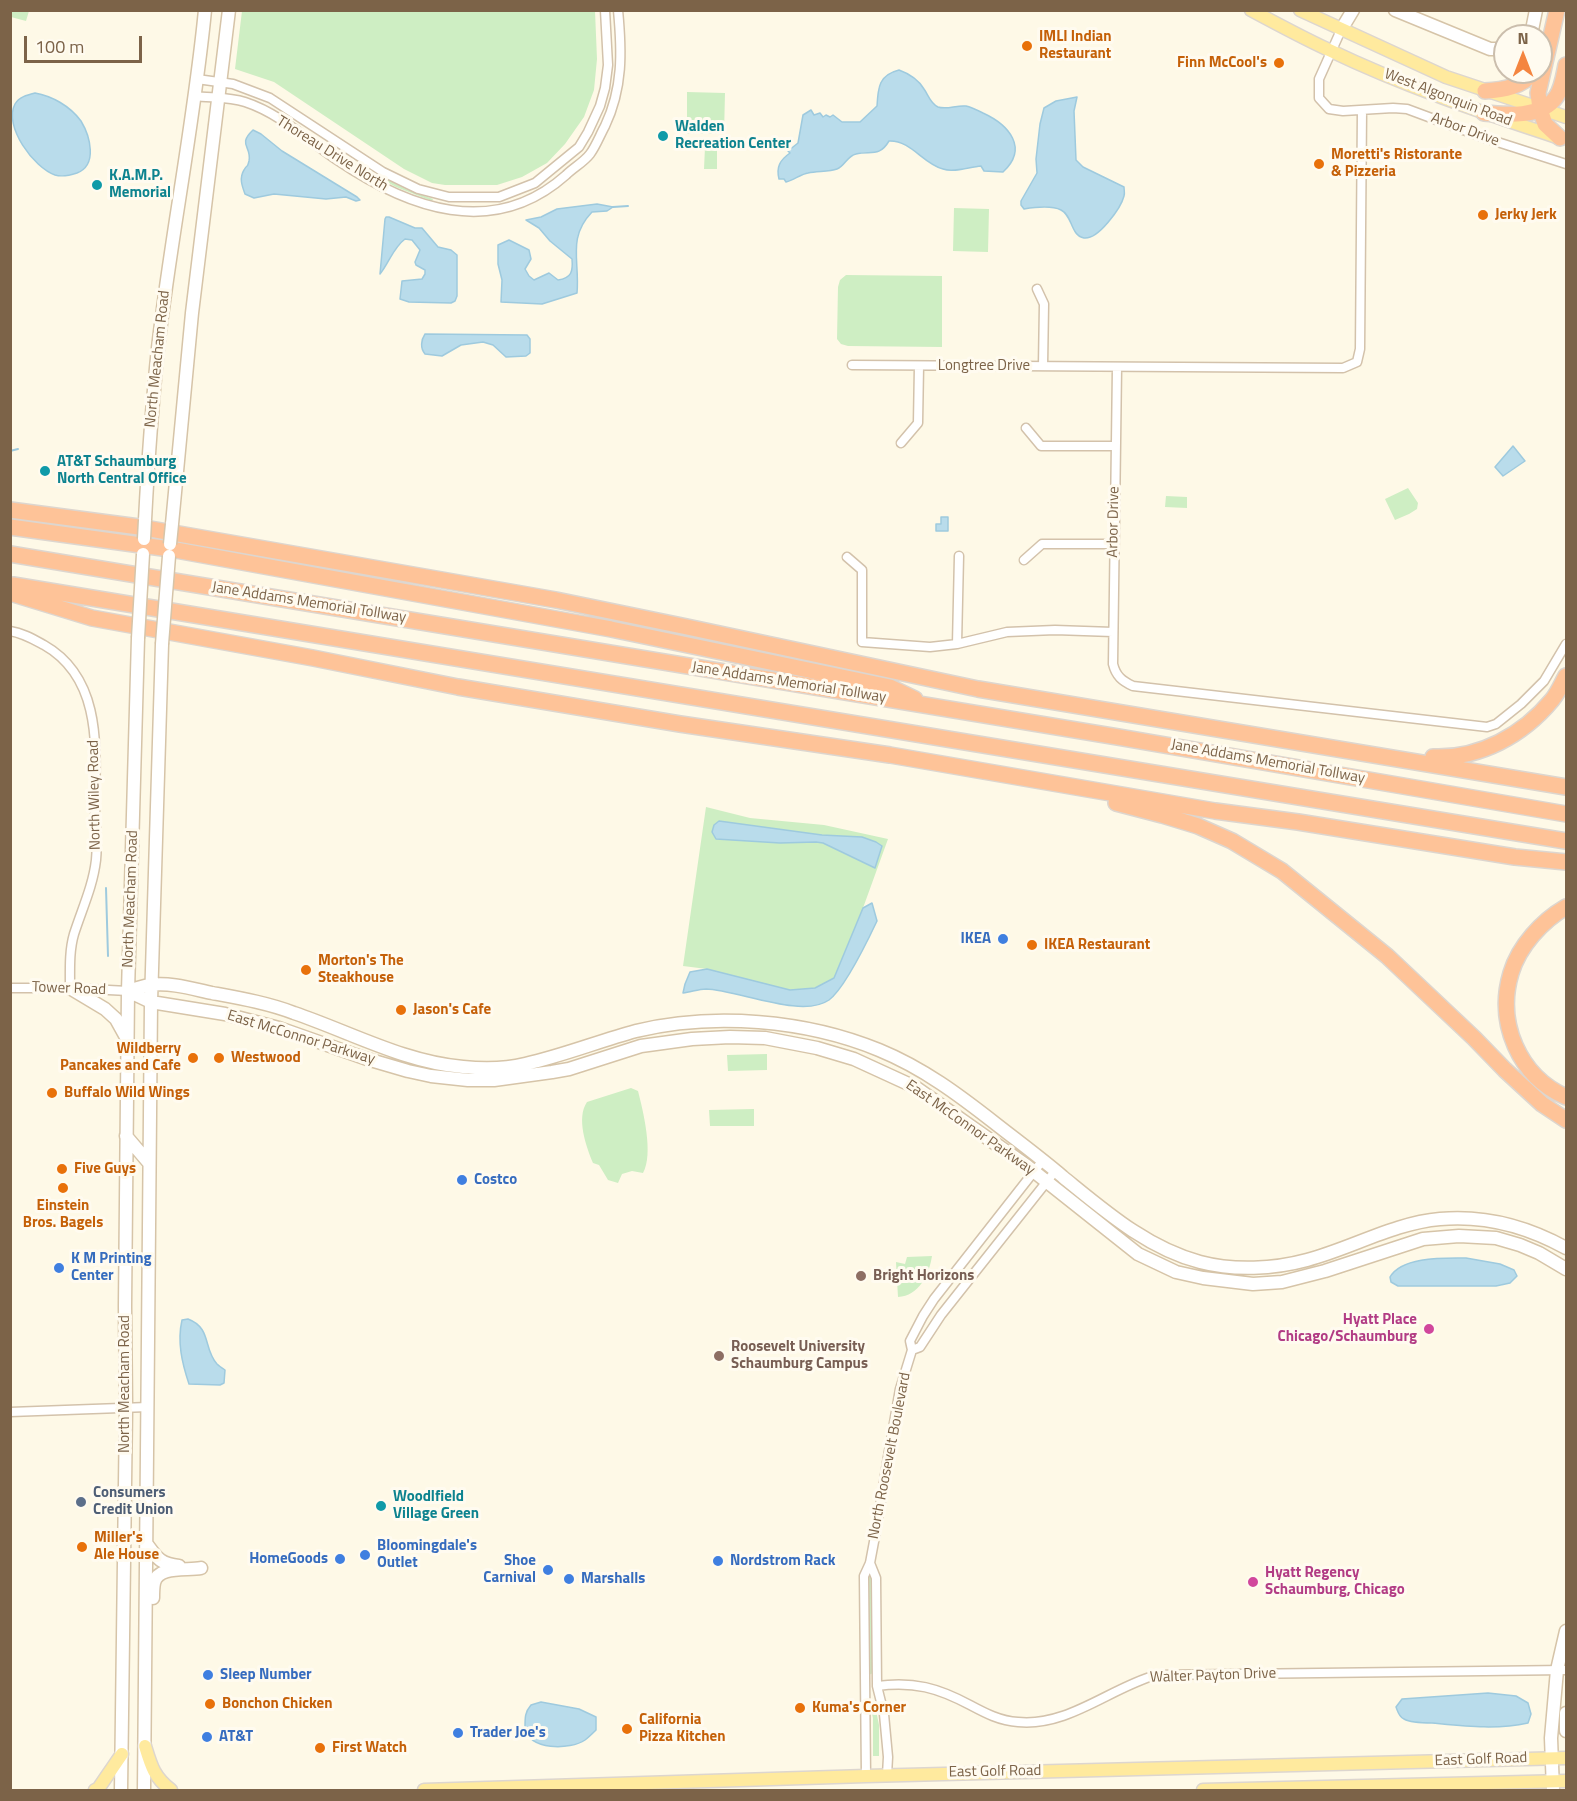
<!DOCTYPE html>
<html>
<head>
<meta charset="utf-8">
<style>
  body { margin:0 }
  #map { position:relative; width:1577px; height:1801px; overflow:hidden; background:#fef9e7; font-family:"Titillium Web",sans-serif }
  canvas { display:block }
  .frame { position:absolute; inset:0; border:12px solid #7c6348; pointer-events:none }
  .north { position:absolute; left:1493px; top:24px; width:60px; height:60px; box-sizing:border-box; background:#fffbf0; border:2px solid #cbbead; border-radius:50%; rotate:0deg; font-size:16px; font-weight:700; line-height:24px; text-align:center; color:#7c6348 }
  .north::after { content:''; display:block; margin:auto; width:21px; height:27px; background:#f48540; clip-path:polygon(50% 0,100% 100%,50% 72%,0 100%) }
  .scale { position:absolute; left:24px; top:36px; width:118px; height:27px; box-sizing:border-box; border:3px solid #7c6348; border-top:0; padding-left:8px; font-size:18px; line-height:21px; white-space:nowrap; color:#7c6348; -webkit-text-stroke:4px #fffbf0; paint-order:stroke }
</style>
</head>
<body>
<div id="map">
<canvas width="1577" height="1801"></canvas>
<div class="frame"></div>
<div class="north">N</div>
<div class="scale">100 m</div>
</div>
<script>
const g = document.querySelector('canvas').getContext('2d');
g.lineJoin = 'round';
function paint(path, color) { g.fillStyle = color; g.fill(path, 'evenodd'); }
function trace(path, color, width, dash) { g.strokeStyle = color; g.lineWidth = width; g.lineCap = dash ? 'butt' : 'round'; g.setLineDash(dash || []); g.stroke(path); }
function drawText(font, color, halo, rows, align = 'center') {
  g.font = font + ' "Titillium Web",sans-serif'; g.lineWidth = 6; g.setLineDash([]); g.textBaseline = 'middle'; g.strokeStyle = halo; g.fillStyle = color; for (const [text, x, y, turn = 0] of rows) {
    g.save(); g.translate(x, y); g.rotate((+turn || 0) * Math.PI / 180); g.textAlign = isNaN(turn) ? turn : align; if (halo) g.strokeText(text, 0, 0); g.fillText(text, 0, 0); g.restore();
  }
}
const green = new Path2D(`
  M11,10l18,1 -3,10 -15,-4z
  M242,11h353l2,48 -3,31 -10,27 -19,27 -18,19 -25,14 -25,8h-52l-13,-2 -28,-14 -130,-87 -39,-13z
  M687,92l38,1 -1,41h-37z
  M705,147l12,1v21h-13z
  M354,163l54,27 25,9 -1,2 -36,-14 -43,-23z
  M954,208l35,1 -1,43 -35,-1z
  M846,275l96,1v71l-94,-1 -7,-2 -4,-5 1,-52 2,-7z
  M1408,488l10,15 -1,6 -8,5 -14,6 -10,-21z
  M1166,496l21,1v11l-22,-1z
  M706,807l44,11 74,7 64,14 -25,69 -29,70 -19,10 -25,2 -83,-21 -24,-3z
  M767,1054v16l-39,1 -1,-16z
  M631,1088l7,3c5,20 16,63 5,82l-11,-2 -10,3 -4,9 -10,-3 -9,-15 -6,-2c-7,-17 -17,-45 -6,-61z
  M754,1109v17h-44l-1,-16z
  M932,1256c-3,19 -13,40 -34,41l-2,-35 9,2 2,-7z
  M870,1572l2,5 1,96 -4,2 -1,-101z
  M869,1701h5l5,24v31h-6v-38z`);
const water = new Path2D(`
  M899,70c11,4 19,9 25,19 5,7 6,14 14,18 9,3 18,-2 28,-1 5,1 11,4 17,7 26,12 46,35 20,59l-19,-1 -3,-5c-12,1 -27,7 -38,3 -20,-5 -32,-29 -54,-28 -10,17 -19,9 -33,13 -9,2 -11,12 -19,15 -8,3 -19,2 -29,4 -7,1 -14,7 -22,9l-2,-3h-5c-3,-12 1,-19 11,-26l-2,-2 10,-8 5,-28 8,-5 3,5 6,-2 3,4 3,-2 4,2 3,-2 9,7h18l17,-16c1,-19 2,-31 22,-36z
  M35,93c17,3 35,13 46,28 9,15 17,44 -4,52 -6,2 -15,4 -22,2 -21,-7 -52,-49 -40,-71 4,-7 12,-9 20,-11z
  M1077,97l-3,14 2,49 7,7 41,20c0,3 1,6 0,9 -3,12 -26,44 -40,42 -14,-3 -11,-22 -23,-28 -10,-5 -25,-3 -37,-1l-3,-4v-4l16,-28 -1,-14 4,-35 4,-16 12,-7z
  M253,130l8,4 21,17 75,46 3,3 -4,1 -10,-4 -20,2 -52,-5 -20,4 -9,-4c-3,-8 -6,-16 -1,-24 4,-7 3,-1 5,-9 3,-15 -12,-16 4,-31z
  M597,204l16,3 -6,4 -15,1c-25,26 -12,49 -15,81l-35,11 -41,-2 1,-22 -4,-16v-19l11,-5 20,10 2,9 -6,10 4,7 5,4 15,-7 9,7c14,-2 15,-9 14,-21l-22,-18 -11,-13 -13,-8 15,-3 16,-8z
  M386,217h3l26,11h7l16,19 13,3 6,5v41l-2,5 -4,2 -42,-1 -9,-3 2,-18 20,-2 3,-5v-4l-9,-5 -1,-3 5,-12 -8,-10 -7,-1c-12,9 -16,24 -25,35l5,-55z
  M425,334l102,1 3,4v14l-4,3 -20,1 -13,-12 -10,-3 -22,3 -19,11 -17,-2c-5,-6 -4,-14 0,-20z
  M1513,446l12,15 -22,15 -8,-9z
  M941,517h7v14h-12v-7h5z
  M719,821l103,14 40,2 14,5 6,4 -7,22 -52,-25 -7,-1 -36,1 -64,-4 -4,-7 2,-7z
  M872,903l5,18c-9,19 -32,67 -48,79 -27,19 -91,-10 -123,-11 -7,0 -15,3 -23,4l2,-9 5,-12 17,-3 83,21 25,-2 19,-10 29,-70z
  M1466,1258l34,6 14,6 3,6 -7,7 -14,3h-98l-7,-4 -1,-5c12,-21 55,-19 76,-19z
  M188,1319c24,9 15,30 29,45 2,2 5,4 8,6l-1,13 -4,2 -31,-1c-7,-21 -12,-42 -7,-64z
  M1488,1693l28,3 12,7 3,11 -3,9c-32,7 -64,3 -96,0 -8,0 -21,0 -28,-4 -5,-2 -6,-7 -8,-12l6,-8z
  M541,1702l38,7 17,8v13c-3,3 -7,7 -11,10 -14,10 -58,11 -60,-13 0,-10 0,-15 6,-22z`);
const stream = new Path2D(`
  M613,207l15,-1
  M10,451l8,-2
  M106,888l2,68`);
const street = new Path2D(`
  M1341,30l-22,49v19l10,11 14,2 50,-3 14,1 78,29 81,26
  M197,79l36,5 37,14 113,74 35,17 31,8h50l36,-14 44,-36 9,-15 12,-26 5,-18 3,-23 -3,-55
  M195,96c16,2 34,1 50,6 34,11 63,38 92,58 71,48 156,80 229,15 7,-7 18,-13 24,-21 6,-8 10,-19 15,-28 18,-38 17,-74 13,-116
  M1037,289l7,15 -1,62
  M852,365l491,3 14,-6 3,-13 2,-239
  M1117,368l-4,296c3,12 9,17 20,22l354,41 9,-3 25,-20 23,-23 22,-37
  M1026,428l15,18h74
  M901,443l17,-20 1,-57
  M847,557l15,13v72l68,5 27,-3 50,-12 48,-2 58,2
  M1024,560l18,-16h71
  M10,631c13,2 23,8 34,14 58,33 52,103 51,160 0,18 3,37 1,55 -3,26 -14,49 -22,74 -5,17 -4,36 -4,54
  M957,644l2,-88
  M10,988h60l58,3
  M912,1350l8,-3 21,-32 115,-145
  M10,1412l138,-5
  M870,1563l6,15 1,108 7,28 4,43 -1,18
  M877,1686c37,-5 61,2 93,19 15,8 30,16 48,17 50,5 92,-34 138,-47l410,-5
  M866,1776l-2,-200 6,-13 6,-32 12,-74 12,-68 12,-39 -2,-9 13,-25 11,-17 109,-139`);
const secondary = new Path2D(`
  M1395,10l95,39h15
  M1341,30l12,-20
  M1528,36l4,-6 4,-20
  M145,520c3,-57 7,-114 13,-172 13,-113 36,-224 47,-338
  M172,524l20,-211 37,-303
  M70,988l35,21 11,10 10,18
  M128,991c7,-2 15,-5 22,-6 20,-3 43,4 62,8 27,5 56,10 82,20 56,19 110,49 169,54 21,2 42,2 62,-3 37,-8 74,-23 111,-33 77,-19 170,-11 243,19 44,18 80,45 117,74 23,18 46,35 67,53 42,34 84,71 137,85 34,9 74,7 107,-2 45,-12 87,-37 133,-41 45,-4 88,8 126,29
  M128,991l23,11 74,12 54,14 88,31 41,12 23,5 37,4h26l58,-8 17,-3 72,-23 51,-7 38,-2 35,1 52,10 37,11 61,28 112,79 111,88 38,18 27,6 50,6 29,-2 43,-11 98,-32 36,-3 37,2 24,7 19,8 27,16
  M126,1136l23,27
  M146,1543c11,15 14,21 33,23
  M153,1598c0,-5 0,-10 1,-15 4,-18 34,-12 47,-15
  M1566,1713v18
  M121,1790l5,-382 -1,-102 3,-315 10,-353
  M144,1790l7,-788 11,-358
  M1553,1790l-2,-52 6,-68 9,-39`);
const primary = new Path2D(`
  M1251,10c26,14 52,28 78,40 73,35 151,62 228,87
  M1300,10l146,67 120,40
  M145,1746c6,20 9,31 26,44
  M95,1790l3,-1 24,-35
  M424,1790l442,-14 700,-18
  M1203,1790l363,-9`);
const highway = new Path2D(`
  M1557,10l-19,83 2,16 5,15 15,14
  M1485,91c18,-1 37,-4 49,-19
  M1484,113c21,2 58,5 72,-16 6,-8 8,-22 10,-32
  M10,510l129,17 303,53 114,20 131,27 291,62 588,98
  M10,527l160,22 441,80 279,58 25,12
  M10,554l1108,183 448,77
  M13,585l1553,256
  M10,593l82,25 221,40 145,29 222,37 210,31 325,56 83,11 217,35 51,5
  M1433,757c47,2 90,-22 119,-57 6,-7 10,-17 14,-24
  M1116,803l46,12 36,11 34,15 50,30 105,85 87,82 31,32 37,34 24,16
  M1566,907c-24,14 -47,39 -55,66 -15,50 8,103 55,124`);
const secondaryBridge = new Path2D(`
  M144,539l1,-19
  M170,544l2,-20
  M138,638l5,-84
  M162,644l7,-88`);
const markers = [
  [1027,46,6,"#e8710a"],
  [1279,63,6,"#e8710a"],
  [663,136,6,"#0f9aa8"],
  [1319,164,6,"#e8710a"],
  [97,185,6,"#0f9aa8"],
  [1483,215,6,"#e8710a"],
  [45,471,6,"#0f9aa8"],
  [1003,939,6,"#3f7fe0"],
  [1032,945,6,"#e8710a"],
  [306,970,6,"#e8710a"],
  [401,1010,6,"#e8710a"],
  [193,1058,6,"#e8710a"],
  [219,1058,6,"#e8710a"],
  [52,1093,6,"#e8710a"],
  [62,1169,6,"#e8710a"],
  [462,1180,6,"#3f7fe0"],
  [63,1188,6,"#e8710a"],
  [59,1268,6,"#3f7fe0"],
  [861,1276,6,"#8d6e63"],
  [1429,1329,6,"#d1479c"],
  [719,1356,6,"#8d6e63"],
  [81,1502,6,"#5c6f8a"],
  [381,1506,6,"#0f9aa8"],
  [82,1547,6,"#e8710a"],
  [365,1555,6,"#3f7fe0"],
  [340,1559,6,"#3f7fe0"],
  [718,1561,6,"#3f7fe0"],
  [548,1570,6,"#3f7fe0"],
  [569,1579,6,"#3f7fe0"],
  [1253,1582,6,"#d1479c"],
  [208,1675,6,"#3f7fe0"],
  [210,1704,6,"#e8710a"],
  [800,1708,6,"#e8710a"],
  [627,1729,6,"#e8710a"],
  [458,1733,6,"#3f7fe0"],
  [207,1737,6,"#3f7fe0"],
  [320,1748,6,"#e8710a"]
];
const foodNames = [
  ["IMLI Indian",1039,37],
  ["Restaurant",1039,54],
  ["Finn McCool's",1267,63,"right"],
  ["Moretti's Ristorante",1331,155],
  ["& Pizzeria",1331,172],
  ["Jerky Jerk",1495,215],
  ["IKEA Restaurant",1044,945],
  ["Morton's The",318,961],
  ["Steakhouse",318,978],
  ["Jason's Cafe",413,1010],
  ["Wildberry",181,1049,"right"],
  ["Pancakes and Cafe",181,1066,"right"],
  ["Westwood",231,1058],
  ["Buffalo Wild Wings",64,1093],
  ["Five Guys",74,1169],
  ["Einstein",63,1206,"center"],
  ["Bros. Bagels",63,1223,"center"],
  ["Miller's",94,1538],
  ["Ale House",94,1555],
  ["Bonchon Chicken",222,1704],
  ["Kuma's Corner",812,1708],
  ["California",639,1720],
  ["Pizza Kitchen",639,1737],
  ["First Watch",332,1748]
];
const streetNames = [
  ["West Algonquin Road",1448,98,21],
  ["Arbor Drive",1465,130,20],
  ["Thoreau Drive North",332,154,32],
  ["North Meacham Road",158,359,-84],
  ["Longtree Drive",984,366],
  ["Arbor Drive",1114,522,-89],
  ["Jane Addams Memorial Tollway",309,603,9],
  ["Jane Addams Memorial Tollway",789,683,9],
  ["Jane Addams Memorial Tollway",1268,762,10],
  ["North Wiley Road",95,795,-91],
  ["North Meacham Road",131,899,-88],
  ["Tower Road",69,989,2],
  ["East McConnor Parkway",301,1038,17],
  ["East McConnor Parkway",970,1128,35],
  ["North Meacham Road",125,1384,-90],
  ["North Roosevelt Boulevard",890,1456,-79],
  ["Walter Payton Drive",1213,1676,-2],
  ["East Golf Road",1481,1760,-2],
  ["East Golf Road",995,1772,-1]
];
const cultureNames = [
  ["Walden",675,127],
  ["Recreation Center",675,144],
  ["K.A.M.P.",109,176],
  ["Memorial",109,193],
  ["AT&T Schaumburg",57,462],
  ["North Central Office",57,479],
  ["Woodlfield",393,1497],
  ["Village Green",393,1514]
];
const shopNames = [
  ["IKEA",991,939,"right"],
  ["Costco",474,1180],
  ["K M Printing",71,1259],
  ["Center",71,1276],
  ["Bloomingdale's",377,1546],
  ["Outlet",377,1563],
  ["HomeGoods",328,1559,"right"],
  ["Shoe",536,1561,"right"],
  ["Carnival",536,1578,"right"],
  ["Nordstrom Rack",730,1561],
  ["Marshalls",581,1579],
  ["Sleep Number",220,1675],
  ["Trader Joe's",470,1733],
  ["AT&T",219,1737]
];
const educationNames = [
  ["Bright Horizons",873,1276],
  ["Roosevelt University",731,1347],
  ["Schaumburg Campus",731,1364]
];
const hotelNames = [
  ["Hyatt Place",1417,1320],
  ["Chicago/Schaumburg",1417,1337],
  ["Hyatt Regency",1265,1573,"left"],
  ["Schaumburg, Chicago",1265,1590,"left"]
];
const serviceNames = [
  ["Consumers",93,1493],
  ["Credit Union",93,1510]
];
paint(green, '#ceeec3');
paint(water, '#b9dceb');
trace(water, '#9ecade', 1.5);
trace(stream, '#9ecade', 2);
trace(street, '#d3c2ab', 11);
trace(secondary, '#d6c4a8', 15);
trace(primary, '#ddd6cf', 15);
trace(highway, '#ddd6cf', 18);
trace(street, '#fff', 8);
trace(secondary, '#fff', 12);
trace(primary, '#ffea9e', 12);
trace(highway, '#fec398', 15);
trace(secondaryBridge, '#d6c4a8', 15, []);
trace(secondaryBridge, '#fff', 12);
for (const [x, y, r, color] of markers) { const dot = new Path2D(); dot.arc(x, y, r, 0, 2 * Math.PI); g.fillStyle = color; g.fill(dot); trace(dot, '#fffbf0', 2); }
drawText('bold 15px', '#c56008', '#fffbf0', foodNames, 'left');
drawText('15px', '#7c6348', '#fffbf0', streetNames);
drawText('bold 15px', '#0d838f', '#fffbf0', cultureNames, 'left');
drawText('bold 15px', '#366cbe', '#fffbf0', shopNames, 'left');
drawText('bold 15px', '#785e54', '#fffbf0', educationNames, 'left');
drawText('bold 15px', '#b23c85', '#fffbf0', hotelNames, 'right');
drawText('bold 15px', '#4e5e75', '#fffbf0', serviceNames, 'left');
</script>
</body>
</html>
